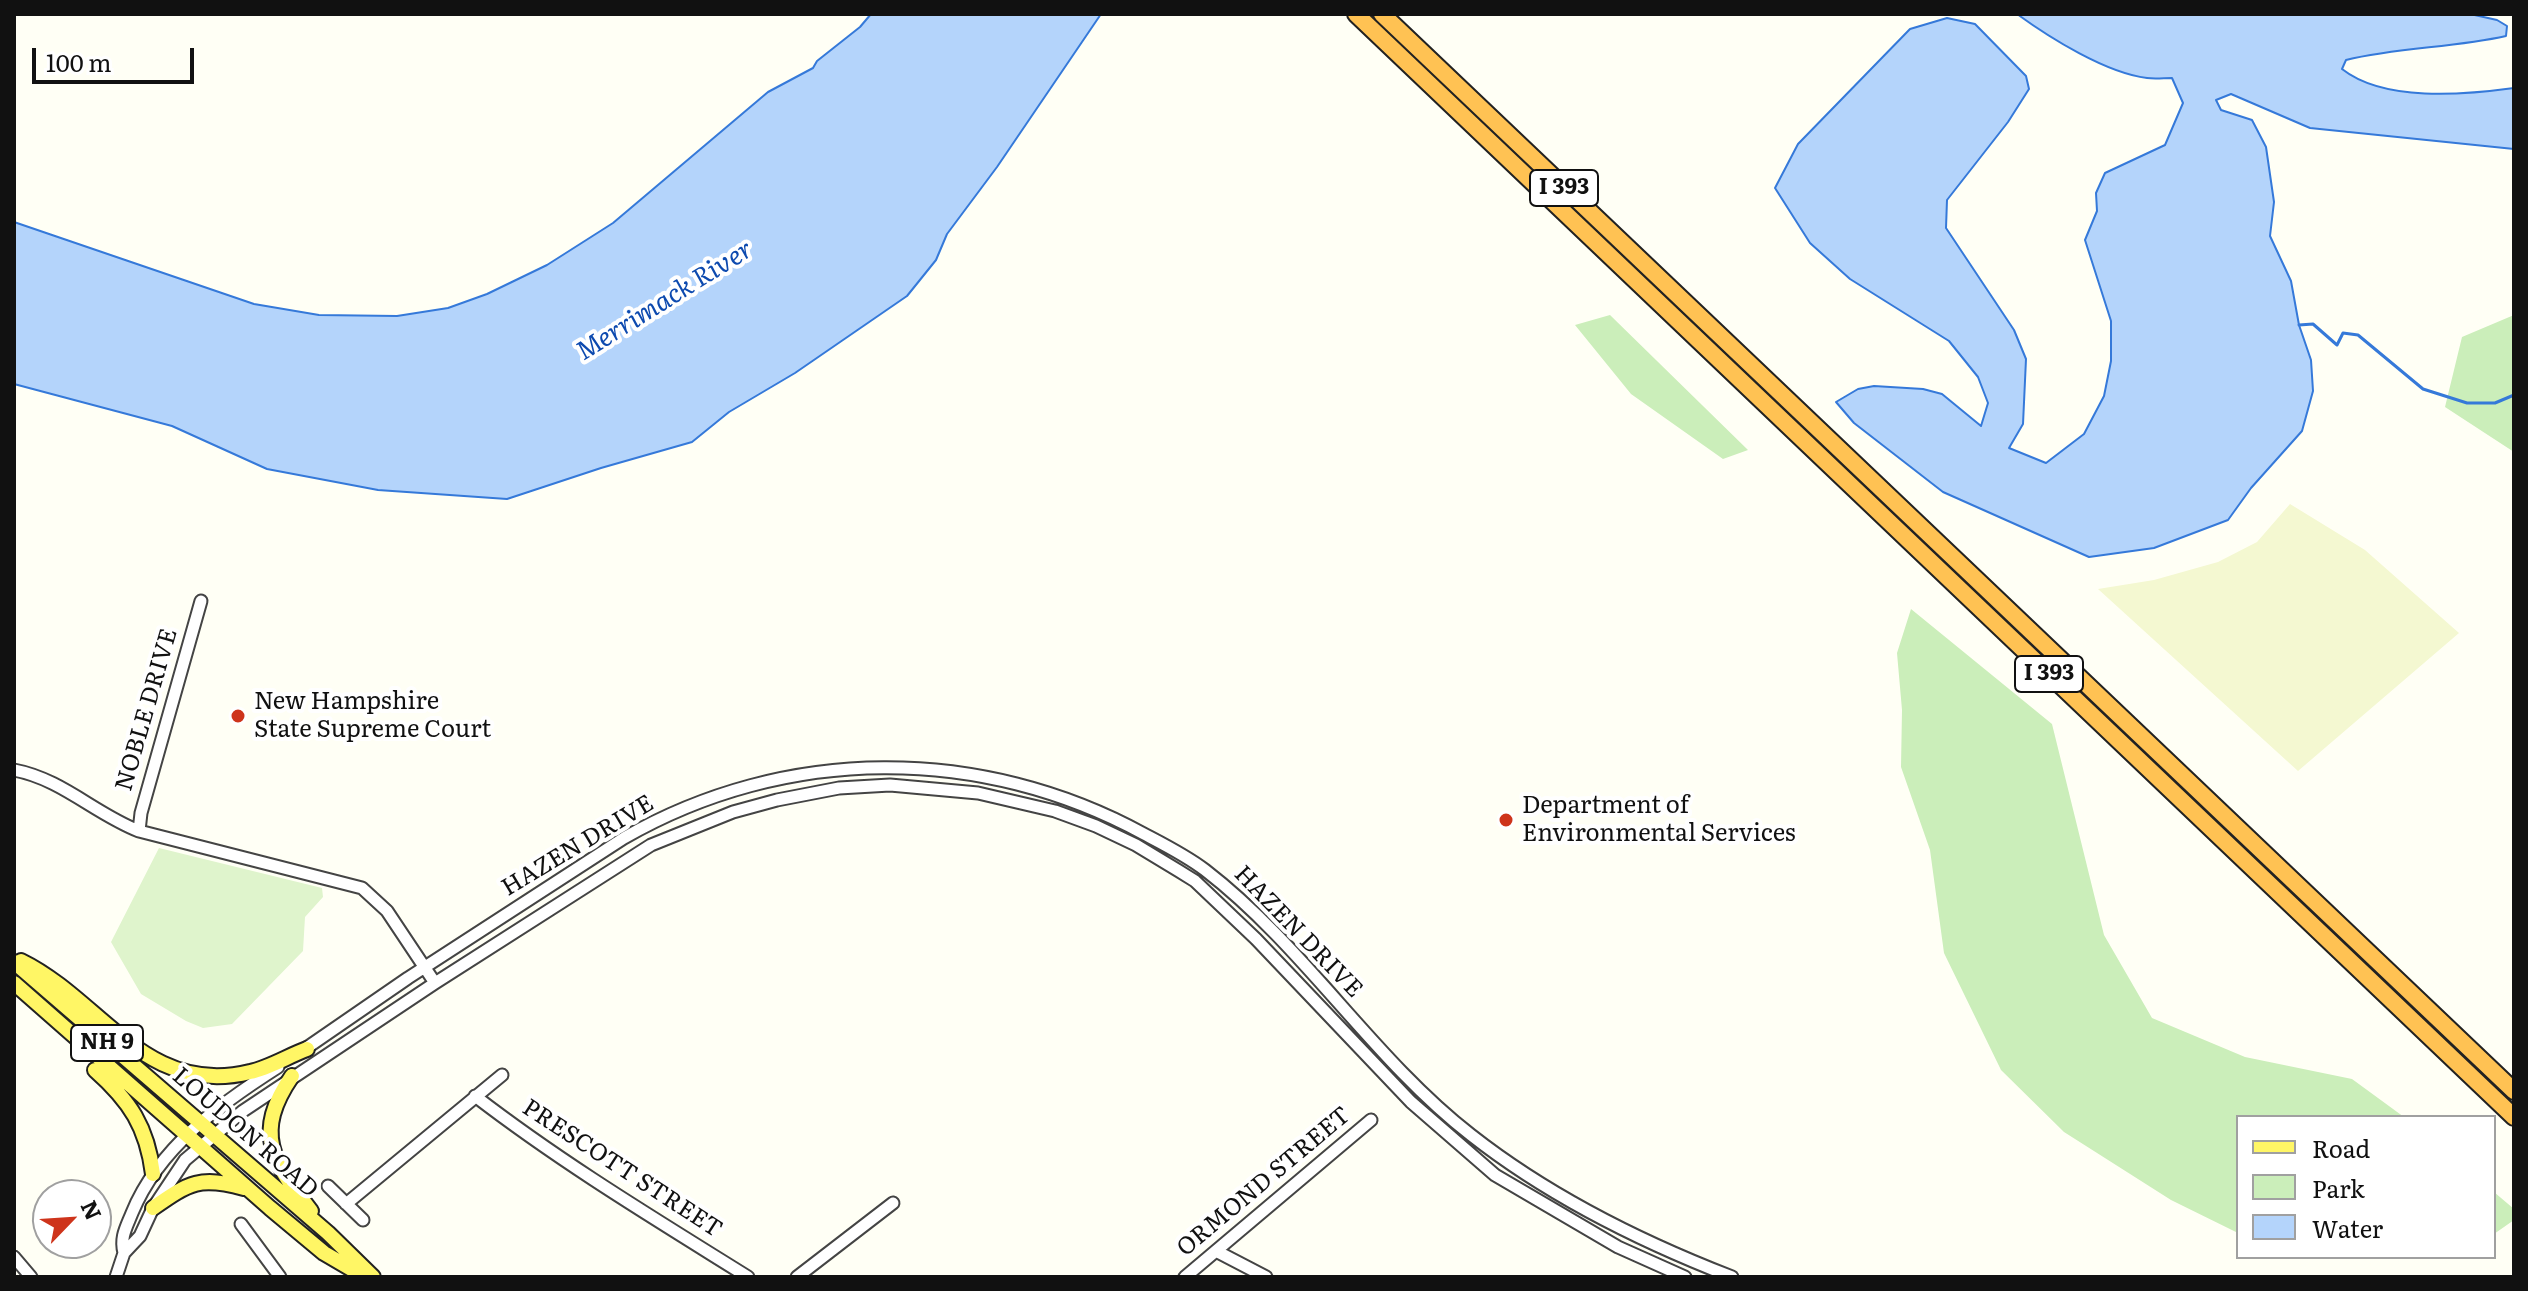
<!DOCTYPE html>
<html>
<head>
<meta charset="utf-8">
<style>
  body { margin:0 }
  #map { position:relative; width:2528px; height:1291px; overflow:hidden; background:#fffff5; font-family:Literata,serif }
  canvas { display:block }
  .frame { position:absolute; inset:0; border:16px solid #111; pointer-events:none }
  .legend { position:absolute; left:2236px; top:1115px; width:260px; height:144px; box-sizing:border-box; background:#fff; border:2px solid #a0a0a0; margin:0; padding:10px 14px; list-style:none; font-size:24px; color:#111 }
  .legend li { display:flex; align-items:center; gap:16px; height:40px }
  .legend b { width:40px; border:2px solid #a0a0a0 }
  .north { position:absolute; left:32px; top:1179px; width:80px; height:80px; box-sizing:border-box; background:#fff; border:2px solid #a0a0a0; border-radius:50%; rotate:65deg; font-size:22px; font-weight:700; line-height:32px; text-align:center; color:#111 }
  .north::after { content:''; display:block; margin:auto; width:28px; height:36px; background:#ce341b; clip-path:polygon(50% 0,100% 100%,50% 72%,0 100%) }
  .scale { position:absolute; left:32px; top:48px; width:162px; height:36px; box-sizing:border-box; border:4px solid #111; border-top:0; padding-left:10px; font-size:24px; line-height:28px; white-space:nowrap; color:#111; -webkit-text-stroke:6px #fff; paint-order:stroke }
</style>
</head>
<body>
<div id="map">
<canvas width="2528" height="1291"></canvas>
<div class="frame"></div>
<ul class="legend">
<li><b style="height:10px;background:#fff665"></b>Road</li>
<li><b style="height:22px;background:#cbeeba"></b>Park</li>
<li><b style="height:22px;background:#b4d4fb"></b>Water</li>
</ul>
<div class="north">N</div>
<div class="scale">100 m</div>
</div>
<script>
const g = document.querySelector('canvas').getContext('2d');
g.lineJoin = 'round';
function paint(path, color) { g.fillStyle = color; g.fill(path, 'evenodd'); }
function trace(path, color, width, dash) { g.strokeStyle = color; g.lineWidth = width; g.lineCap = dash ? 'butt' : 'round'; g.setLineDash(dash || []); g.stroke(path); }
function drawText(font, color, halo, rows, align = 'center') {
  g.font = font + ' Literata,serif'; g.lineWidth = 8; g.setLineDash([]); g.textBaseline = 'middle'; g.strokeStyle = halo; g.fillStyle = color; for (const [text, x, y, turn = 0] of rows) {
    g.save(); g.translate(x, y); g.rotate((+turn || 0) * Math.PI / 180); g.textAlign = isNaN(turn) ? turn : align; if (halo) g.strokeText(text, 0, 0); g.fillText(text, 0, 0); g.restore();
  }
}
const farmland = new Path2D(`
  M2290,504l75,46 94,83 -161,138 -200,-182 56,-9 64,-18 39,-20z`);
const green = new Path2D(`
  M1610,315l138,135 -25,9 -92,-65 -56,-69z
  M2514,315v137l-69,-45 17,-70z
  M1911,609l141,115 52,211 48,83 93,39 107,22 52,38h-166v116l-67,-33 -107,-68 -63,-62 -57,-117 -14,-103 -29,-83 1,-57 -5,-57z
  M2494,1192l20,17v11l-20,14z`);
const pitch = new Path2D(`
  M159,848l163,40 1,9 -18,20 -2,34 -71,73 -29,4 -17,-7 -45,-27 -30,-52z`);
const water = new Path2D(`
  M871,14h230l-104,153 -50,67 -11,26 -29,36 -112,77 -66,39 -37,30 -91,26 -94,31 -129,-9 -111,-21 -95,-43 -158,-42v-162l240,82 65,11 78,1 51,-8 39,-14 60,-29 66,-42 155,-131 45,-24 4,-7 43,-34z
  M2017,14h453l27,6 10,6 -1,10c-53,12 -107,11 -160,24l-4,9c42,33 121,26 172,19v61l-204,-21 -79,-34 -15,6 5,10 31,10 14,27 8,55 -4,34 21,45 8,44 12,35 2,31 -11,40 -51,57 -23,32 -74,28 -65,9 -146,-65 -89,-69 -18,-21 22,-13 16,-3 49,3 19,5 39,32 7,-23 -10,-26 -29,-36 -99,-62 -40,-36 -35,-55 23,-44 112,-115 37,-11 28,6 51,52 3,13 -21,33 -61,78 -1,28 68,102 12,29 -3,65 -14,24 37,15 38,-29 20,-38 7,-35v-40l-26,-81 12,-29 -1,-18 9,-20 60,-28 18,-42 -11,-25c-8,0 -17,1 -25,0 -41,-5 -97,-40 -130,-64z`);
const stream = new Path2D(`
  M2299,325l14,-1 24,21 6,-12 15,2 65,54 44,14h28l19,-8`);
const minor = new Path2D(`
  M14,770c48,9 81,44 125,61l223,57 25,23 48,72
  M139,831l2,-18 60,-212
  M302,1051l106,-73 216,-140c162,-93 357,-93 520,-4 21,11 43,22 61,36 100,77 167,188 266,265 79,62 168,106 261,142
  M475,1096c87,67 180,123 273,181
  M328,1186l35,34
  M346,1204l156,-129
  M241,1224l39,53
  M1216,1251l50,26
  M124,1253c-4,-16 2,-25 8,-40 27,-66 88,-109 146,-146
  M14,1257l17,20
  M116,1277l8,-24 16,-17 13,-28 32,-48 58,-49 192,-128 216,-138 82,-33 44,-12 62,-12 51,-3 88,8 77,18 41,15 40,19 43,26 16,10 61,58 155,163 84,73 123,72 67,30
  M797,1277l96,-74
  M1185,1277l186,-157`);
const major = new Path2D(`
  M21,961c80,39 125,137 229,111 19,-4 38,-16 57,-23
  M14,962l314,271 45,44
  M14,983l256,225 54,45 41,24
  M95,1070c35,31 52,57 58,104
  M292,1076c-39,57 -20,85 19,135
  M153,1208c37,-26 47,-32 91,-20`);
const highway = new Path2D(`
  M1356,14l1158,1103
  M1382,14l1132,1077`);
const markers = [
  [238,716,8,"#ce341b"],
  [1506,820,8,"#ce341b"]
];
const shields = [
  [1564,188,68],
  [2049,674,68],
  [107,1043,72]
];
const shieldNames = [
  ["I 393",1564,188],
  ["I 393",2049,674],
  ["NH 9",107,1043]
];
const poiNames = [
  ["New Hampshire",254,702],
  ["State Supreme Court",254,730],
  ["Department of",1522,806],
  ["Environmental Services",1522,834]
];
const streetNames = [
  ["NOBLE DRIVE",147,710,-74],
  ["HAZEN DRIVE",578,846,-31],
  ["HAZEN DRIVE",1298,932,46],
  ["LOUDON ROAD",245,1133,41],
  ["PRESCOTT STREET",622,1169,33],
  ["ORMOND STREET",1264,1182,-40]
];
const waterNames = [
  ["Merrimack River",665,301,-32]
];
paint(farmland, '#f4f8d1');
paint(green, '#cbeeba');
paint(pitch, '#dff4cc');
paint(water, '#b4d4fb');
trace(water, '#3579d9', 2);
trace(stream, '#3579d9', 3);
trace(minor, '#444', 15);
trace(major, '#222', 18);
trace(highway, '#222', 20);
trace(minor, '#fff', 11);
trace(major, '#fff665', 14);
trace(highway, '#ffc253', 16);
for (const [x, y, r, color] of markers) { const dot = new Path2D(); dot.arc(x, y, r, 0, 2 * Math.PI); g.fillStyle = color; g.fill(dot); trace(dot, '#fff', 3); }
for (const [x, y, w] of shields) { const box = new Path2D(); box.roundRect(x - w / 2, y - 18, w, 36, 6); g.fillStyle = '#fff'; g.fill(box); trace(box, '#111', 2); }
drawText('bold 22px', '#111', null, shieldNames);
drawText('24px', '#111', '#fff', poiNames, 'left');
drawText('24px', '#111', '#fff', streetNames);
drawText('italic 26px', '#0d4aaf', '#fff', waterNames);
</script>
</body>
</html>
